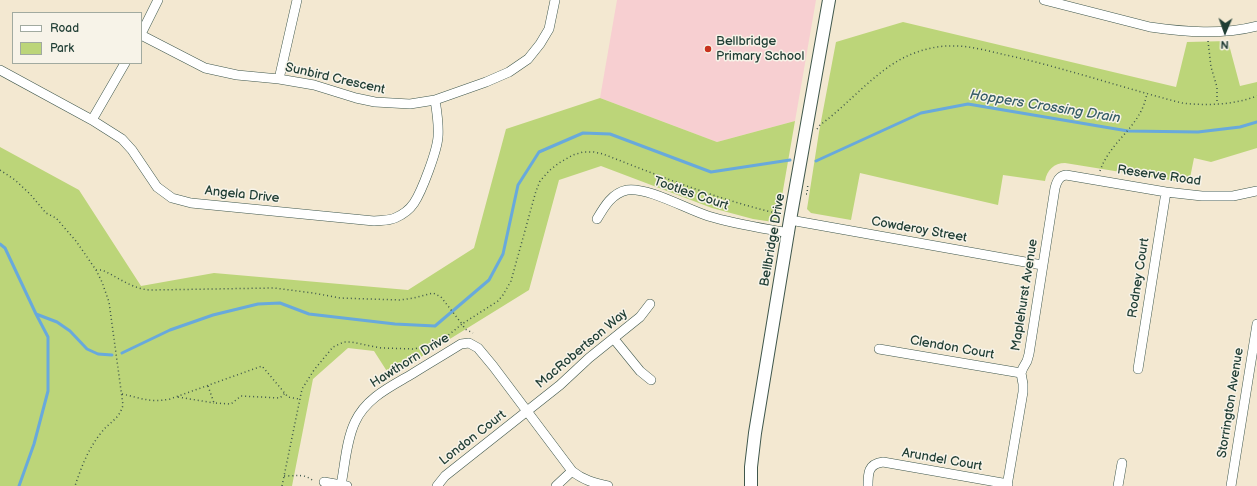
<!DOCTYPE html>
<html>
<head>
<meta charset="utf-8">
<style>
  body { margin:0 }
  #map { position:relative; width:1257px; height:486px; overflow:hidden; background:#f3e8d1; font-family:"Balsamiq Sans",sans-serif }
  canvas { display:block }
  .legend { position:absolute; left:12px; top:12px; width:130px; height:52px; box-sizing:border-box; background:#f7f3e8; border:1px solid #a1aaa0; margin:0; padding:5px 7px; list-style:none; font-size:12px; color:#1f3d34 }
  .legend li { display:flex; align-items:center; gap:8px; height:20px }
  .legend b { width:20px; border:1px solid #a1aaa0 }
  .north { position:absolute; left:1205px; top:12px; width:40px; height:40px; -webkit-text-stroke:3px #f7f3e8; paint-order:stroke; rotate:182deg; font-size:11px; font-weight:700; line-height:16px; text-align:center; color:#1f3d34 }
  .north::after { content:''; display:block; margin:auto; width:14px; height:18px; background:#1f3d34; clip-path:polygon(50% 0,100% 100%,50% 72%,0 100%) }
</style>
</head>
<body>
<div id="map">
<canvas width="1257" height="486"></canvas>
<ul class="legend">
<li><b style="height:5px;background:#fff"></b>Road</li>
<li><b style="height:11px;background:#bcd579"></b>Park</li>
</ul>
<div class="north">N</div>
</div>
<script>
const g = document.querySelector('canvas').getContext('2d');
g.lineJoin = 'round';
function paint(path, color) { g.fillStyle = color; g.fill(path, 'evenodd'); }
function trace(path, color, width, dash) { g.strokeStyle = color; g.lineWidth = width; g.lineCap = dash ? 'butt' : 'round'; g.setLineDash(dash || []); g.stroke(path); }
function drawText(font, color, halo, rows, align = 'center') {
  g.font = font + ' "Balsamiq Sans",sans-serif'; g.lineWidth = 3; g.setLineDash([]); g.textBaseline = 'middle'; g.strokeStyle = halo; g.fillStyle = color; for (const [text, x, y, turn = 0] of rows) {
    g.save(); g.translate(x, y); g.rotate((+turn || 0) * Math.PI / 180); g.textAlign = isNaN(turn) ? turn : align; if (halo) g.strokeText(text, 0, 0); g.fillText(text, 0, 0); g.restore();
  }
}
const built = new Path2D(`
  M617,0h199l-21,121 -78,21 -117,-44z`);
const green = new Path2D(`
  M903,22l273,65 11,-45 41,-1 12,45 17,-4v66l-46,14 -17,-4 -5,25 -124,-20c-11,0 -18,7 -20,18l-42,-6 -5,30 -138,-32 -9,47 -40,-7 -4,-4 12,-77 17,-90z
  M600,98l117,44 78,-21 -17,98 -5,3 -20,-3 -41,-11 -111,-42 -42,14 -30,110 -139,86 -16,-25 -26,-3 -35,31 -21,107h-292v-339l79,43 62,96 73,-13 194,17 66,-42 32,-119z`);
const stream = new Path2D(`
  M816,161l105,-48 47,-9 160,27 70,1 42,-5 17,-5
  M0,244l5,4 31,66 12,23v54l-14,53 -15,42
  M36,314l21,8 13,9 17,18 11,5 14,1
  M122,353l48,-23 43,-15 45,-11 22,-1 29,11 86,10 40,2 54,-46 14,-26 15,-69 21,-33 44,-19 27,1 101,38 79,-12`);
const path = new Path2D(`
  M1208,41l3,26 6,20v17
  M817,129l3,-4c29,-21 53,-52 85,-68 13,-6 29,-11 44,-11 19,-1 39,5 57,9 59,13 117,33 176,48 25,3 51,2 75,-7
  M0,170l15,10 15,14 16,19 10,5 20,23 20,29 6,12 7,20 14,103c-4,15 -14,17 -22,28 -13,16 -20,35 -26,53
  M1100,171c11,-32 41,-43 47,-78
  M806,194h1l1,-11
  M96,270h6c16,7 30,19 48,20l124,-2 39,5 27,5 60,2 14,-2 19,-5 8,4 21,27 36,-23 5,-6 8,-14 25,-90 4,-10 10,-11 9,-7 14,-8 10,-3h11l9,2c59,23 116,46 177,60
  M208,386l6,17 17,1 10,-8 39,2 5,-5
  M122,394c19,4 28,9 48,5l92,-33 26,31 11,2
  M178,397l36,6
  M284,476c12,0 22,-3 30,6
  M282,486l20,-97 12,-19 19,-23 11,-5h7l30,6 32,1 11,-2 16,-5 22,-18 3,5 8,4`);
const minor = new Path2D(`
  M1044,0l106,27c35,5 72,8 107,-1
  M141,34l17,-34
  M141,35l64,33 32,7 42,4 35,6 42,13 19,4 35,2 25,-4 51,-18 23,-10 19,-13 12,-15 9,-15 6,-29
  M0,70l92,50 30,19 10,11 25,37 15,11 19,5 183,18c7,-1 14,0 21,-3 7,-3 15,-9 19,-15 8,-12 23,-52 24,-66 1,-13 -1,-25 -3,-37
  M279,79l18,-79
  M92,120l33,-57
  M597,219c7,-12 15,-26 30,-29 21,-3 59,19 81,26 26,8 54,12 81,17
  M790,220l252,45
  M614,339l26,32 11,9
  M879,349l142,24
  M1138,369l28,-177
  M324,482l23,4
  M341,485c4,-20 5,-44 14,-63 11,-24 35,-35 57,-48 16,-10 33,-20 49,-30l8,-1 9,5 15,18 79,105c11,9 22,12 36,15
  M437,486l8,-10 115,-91 29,-27 51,-41 10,-13
  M556,486l16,-15
  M868,486c0,-13 0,-22 15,-24l125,22
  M1007,486l16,-94v-8l-2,-11 2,-5 4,-7 2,-7 26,-166c2,-7 4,-12 11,-13l100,17 36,4h31l24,-5
  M1118,486l4,-23
  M1231,486l26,-162`);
const tertiary = new Path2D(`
  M751,486v-19l4,-34 35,-213 39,-220`);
const markers = [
  [708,49,4,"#c8321e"]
];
const poiNames = [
  ["Bellbridge",716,42],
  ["Primary School",716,57]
];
const streetNames = [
  ["Sunbird Crescent",335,79,13],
  ["Reserve Road",1159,176,8],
  ["Tootles Court",691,194,19],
  ["Angela Drive",242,195,6],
  ["Cowderoy Street",919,230,10],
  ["Bellbridge Drive",773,240,-80],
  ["Rodney Court",1139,278,-81],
  ["Maplehurst Avenue",1025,295,-81],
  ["Clendon Court",952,348,10],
  ["MacRobertson Way",582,349,-40],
  ["Hawthorn Drive",410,361,-32],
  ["Storrington Avenue",1231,403,-81],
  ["London Court",473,438,-38],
  ["Arundel Court",942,460,10]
];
const waterNames = [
  ["Hoppers Crossing Drain",1045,107,9]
];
paint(built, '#f7cfd1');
paint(green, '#bcd579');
trace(stream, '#68a9dc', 3);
trace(minor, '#3f574c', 10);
trace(tertiary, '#3f574c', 14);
trace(path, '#3f574c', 1.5, [1, 3]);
trace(minor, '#fff', 9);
trace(tertiary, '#fff', 12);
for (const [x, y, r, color] of markers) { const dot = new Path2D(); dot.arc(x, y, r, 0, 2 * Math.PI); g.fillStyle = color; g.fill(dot); trace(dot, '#f7f3e8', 1.5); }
drawText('13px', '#1f3d34', '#f7f3e8', poiNames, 'left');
drawText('13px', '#1f3d34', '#f7f3e8', streetNames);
drawText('italic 14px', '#355d66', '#f7f3e8', waterNames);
</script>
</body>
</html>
